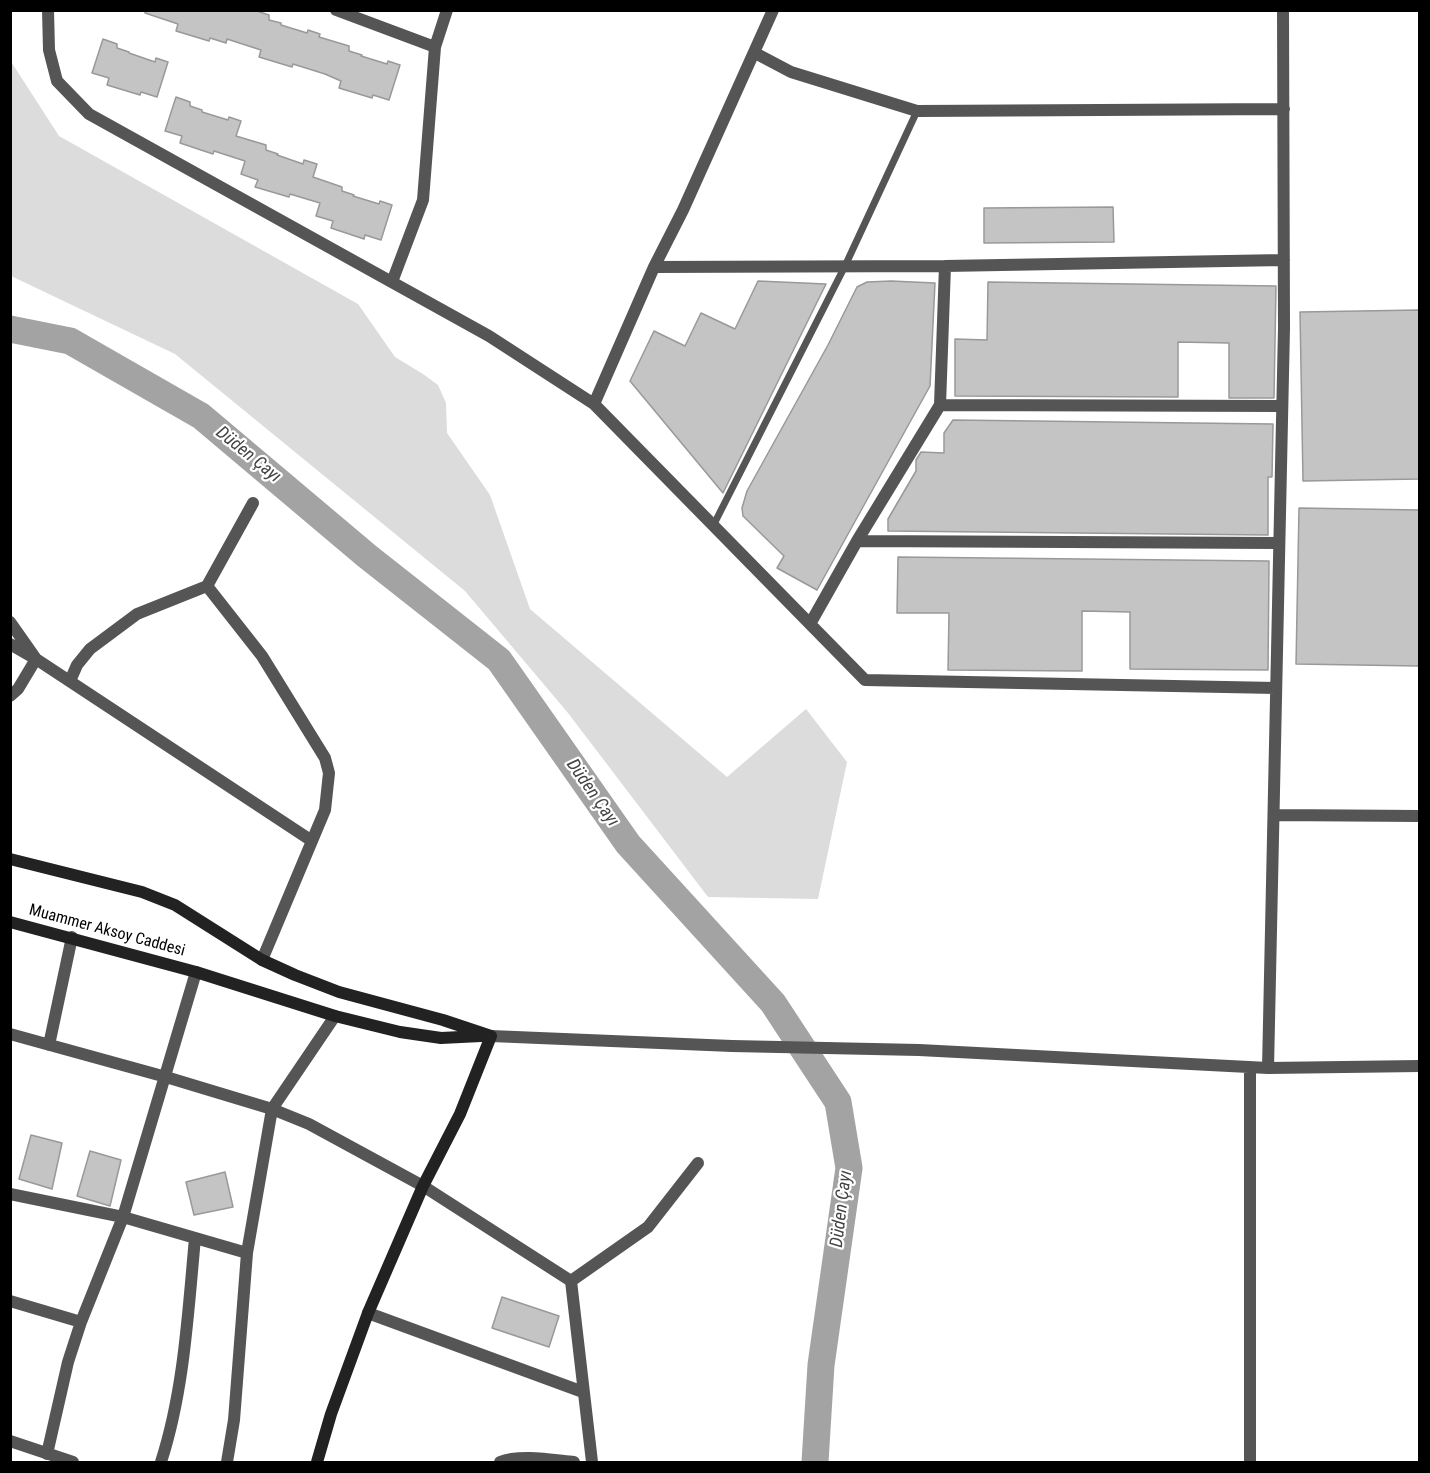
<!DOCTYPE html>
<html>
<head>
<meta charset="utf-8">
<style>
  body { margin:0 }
  #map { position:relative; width:1430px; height:1473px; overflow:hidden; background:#fff; font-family:"Roboto Condensed",sans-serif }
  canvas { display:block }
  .frame { position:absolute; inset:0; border:12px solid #000; pointer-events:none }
</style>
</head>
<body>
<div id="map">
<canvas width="1430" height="1473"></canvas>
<div class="frame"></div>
</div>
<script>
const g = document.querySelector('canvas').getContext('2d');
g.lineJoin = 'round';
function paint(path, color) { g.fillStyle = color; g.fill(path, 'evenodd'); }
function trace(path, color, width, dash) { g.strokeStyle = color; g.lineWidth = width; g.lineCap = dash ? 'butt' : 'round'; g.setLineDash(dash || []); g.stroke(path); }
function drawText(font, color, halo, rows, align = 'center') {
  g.font = font + ' "Roboto Condensed",sans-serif'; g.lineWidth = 4.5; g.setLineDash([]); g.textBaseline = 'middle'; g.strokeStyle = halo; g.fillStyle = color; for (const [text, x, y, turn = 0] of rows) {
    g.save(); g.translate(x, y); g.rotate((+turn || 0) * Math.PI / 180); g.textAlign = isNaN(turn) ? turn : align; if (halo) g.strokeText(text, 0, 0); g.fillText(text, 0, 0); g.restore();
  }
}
const green = new Path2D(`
  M10,60l49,76 299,168 37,53 28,17 15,11 8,18 1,30 43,62 40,114 197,168 79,-68 41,53 -29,137 -110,-2 -140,-184 -103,-122 -290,-237 -164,-78z`);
const river = new Path2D(`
  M10,329l60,12 131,75 166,140 132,104 129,184 145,159 65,99 11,66 -28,197 -6,97`);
const building = new Path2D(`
  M145,10h109l15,5v5l12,3v2l26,8 1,-3 12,4 -1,3 30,9v5l13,4 -1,1 26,8 1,-3 12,4 -11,35 -16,-5 -1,3 -33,-10 2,-7 -16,-7 -32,-10 -1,3 -33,-10 2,-7 -34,-11 -1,4 -16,-5 -1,3 -33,-10 2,-7 -33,-11z
  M103,39l14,5v4l12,4v1l26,9 1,-4 12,4 -11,35 -16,-5 -1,3 -33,-10 2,-7 -17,-5z
  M176,97l14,5v4l12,4v2l26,8 1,-3 12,4 -5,15 30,9v5l12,4 -1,1 26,9 1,-4 13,4 -4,13 29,10v4l12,4 -1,1 26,8 1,-3 12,4 -11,35 -16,-5 -1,4 -33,-11 2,-7 -17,-5 4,-13 -30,-9 -1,3 -34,-10 3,-7 -17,-6 4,-13 -31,-10 -1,3 -33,-11 2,-7 -17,-5z
  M1113,207l1,35 -130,1v-35z
  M758,281l68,3 -103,209 -93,-112 24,-50 31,15 16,-33 34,16z
  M891,281l44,2 -5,103 -113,204 -40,-22 7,-12 -41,-40 -1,-8 5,-17 81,-146 29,-58 10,-5z
  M988,282l288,4 -2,112h-45v-55l-51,-1v55l-223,-1v-57l32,1z
  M1419,310v169l-116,2 -3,-169z
  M953,420l320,4 -1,53h-4v58l-380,-4v-12l28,-48v-11l5,-8 23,1v-20z
  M1299,508l120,2v156l-123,-2z
  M898,557l371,4 -1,109 -138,-1v-57l-48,-1v60l-134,-1 1,-57h-52z
  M31,1135l31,8 -10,46 -33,-10z
  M90,1151l31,9 -11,46 -33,-10z
  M225,1172l8,35 -39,8 -8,-33z
  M502,1297l57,19 -10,31 -57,-19z`);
const service = new Path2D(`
  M713,526l132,-260 72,-155`);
const minor = new Path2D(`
  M48,10l1,40 8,31 32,33 400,222 105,68 271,276 411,8
  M336,10l99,37
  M1283,10l1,318 -16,740 152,-2
  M755,53l36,19 126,39 367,-2
  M654,267l291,-1 339,-6
  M392,282l31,-82 12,-153 12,-37
  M594,404l60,-137 29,-57 90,-200
  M940,405l5,-139
  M857,541l422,2
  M207,586l46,-83
  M10,622l26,37 -18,30 -8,7
  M810,624l47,-83 83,-136 342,1
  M10,644l26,15 276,182
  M70,681l7,-16 13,-16 47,-35 70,-28 55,70 63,102 4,15 -4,37 -63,150
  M1274,815l146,1
  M10,1034l156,43 106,32 37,15 114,62 148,95 77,-54 50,-64
  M491,1036l241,10 187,4 349,18
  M49,1045l23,-108
  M10,1194l113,23 124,36
  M571,1281l21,181
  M10,1301l71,21
  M368,1313l215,79
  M10,1441l63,21
  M47,1454l21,-92 13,-40 42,-105 73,-245
  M161,1462c23,-71 27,-149 34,-224
  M227,1462l7,-42 13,-167 25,-144 63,-93
  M500,1462c20,-8 53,-2 74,0
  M1250,1462v-395`);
const secondary = new Path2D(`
  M10,859l132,33 33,13 87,55 33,15 44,17 104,28 48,16
  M10,922l186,50 139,44 65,16 41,6 40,-2
  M317,1462l14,-48 37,-101 55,-127 37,-72 31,-78`);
const streetNames = [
  ["Muammer Aksoy Caddesi",107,931,15]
];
const waterNames = [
  ["Düden Çayı",248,455,39],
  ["Düden Çayı",592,793,55],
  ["Düden Çayı",842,1209,-83]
];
paint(green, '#dcdcdc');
trace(river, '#a3a3a3', 27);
paint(building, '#c4c4c4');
trace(building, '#999', 1.5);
trace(service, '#555', 7);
trace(minor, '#555', 12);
trace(secondary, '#222', 12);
drawText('16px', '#000', '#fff', streetNames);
drawText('italic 18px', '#444', '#fff', waterNames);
</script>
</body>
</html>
